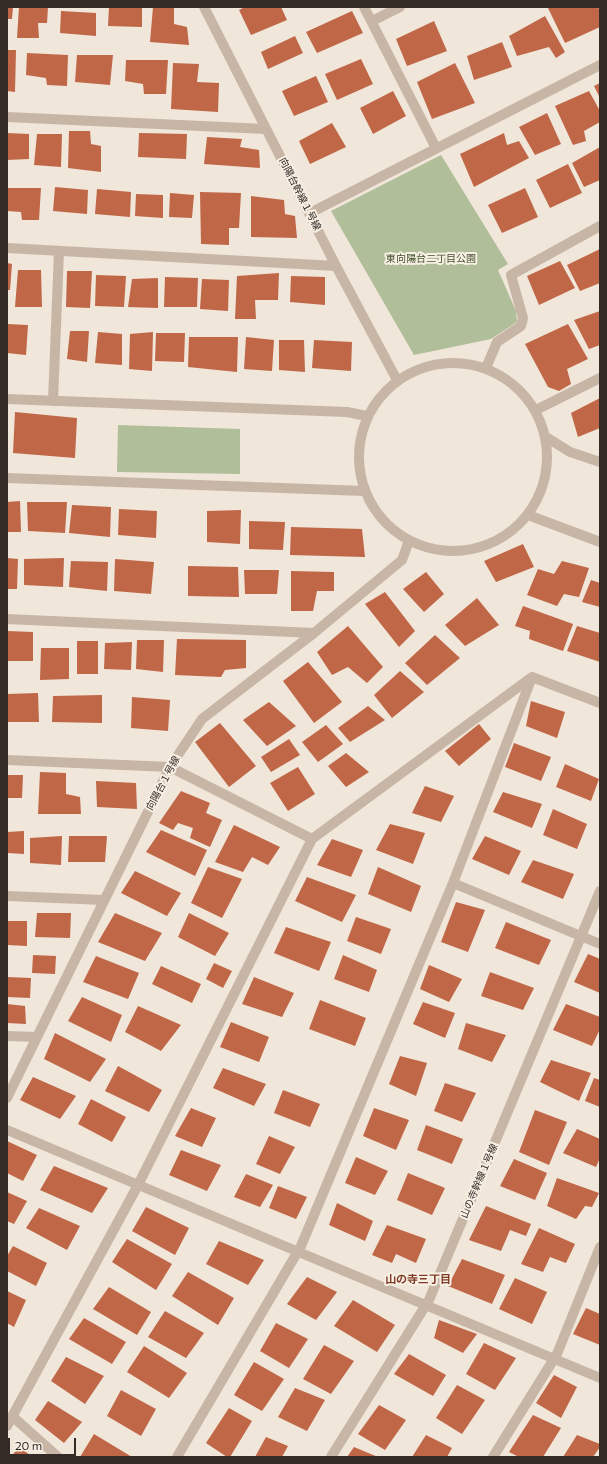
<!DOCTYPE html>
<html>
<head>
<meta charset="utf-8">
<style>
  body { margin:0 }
  #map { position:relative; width:607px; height:1464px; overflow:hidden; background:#f0e6d9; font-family:Commissioner,sans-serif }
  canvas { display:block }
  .frame { position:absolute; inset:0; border:8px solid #342b27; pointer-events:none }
  .scale { position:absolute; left:8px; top:1438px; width:68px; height:18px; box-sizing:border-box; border:2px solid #342b27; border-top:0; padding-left:5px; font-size:12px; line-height:14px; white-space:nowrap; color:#342b27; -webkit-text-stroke:3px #f8f0e5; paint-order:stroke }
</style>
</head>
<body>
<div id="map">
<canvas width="607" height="1464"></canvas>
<div class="frame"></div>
<div class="scale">20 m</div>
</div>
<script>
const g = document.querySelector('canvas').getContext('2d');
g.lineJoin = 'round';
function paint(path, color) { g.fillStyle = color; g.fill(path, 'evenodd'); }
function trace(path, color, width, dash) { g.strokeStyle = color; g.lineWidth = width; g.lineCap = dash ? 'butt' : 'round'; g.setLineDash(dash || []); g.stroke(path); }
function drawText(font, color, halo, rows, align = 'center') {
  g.font = font + ' Commissioner,"Noto Sans JP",sans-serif'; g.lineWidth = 4; g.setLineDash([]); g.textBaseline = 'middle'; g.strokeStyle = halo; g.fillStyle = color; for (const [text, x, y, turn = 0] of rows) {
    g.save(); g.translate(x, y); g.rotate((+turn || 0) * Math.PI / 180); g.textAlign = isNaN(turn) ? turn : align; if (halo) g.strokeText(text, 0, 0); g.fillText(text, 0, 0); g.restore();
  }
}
const green = new Path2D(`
  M441,155l67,109 -10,6 18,41 1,11 -26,17 -77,16 -83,-144z
  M118,425l122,4v45l-123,-2z`);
const building = new Path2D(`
  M7,7h6l-1,12h-5z
  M19,7h29l-1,16h-9l1,15h-22z
  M109,7h33v20l-34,-1z
  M153,7h21v17l13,3 2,18 -39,-3z
  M245,7h36l6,13 -36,15 -12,-25z
  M551,7h47l2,5v15l-35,16 -17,-35z
  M61,11l35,2v23l-36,-3z
  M352,11l11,22 -46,20 -11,-21z
  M545,16l20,36 -9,6 -7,-11 -32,9 -8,-20z
  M434,21l13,30 -40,15 -11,-27z
  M295,36l8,17 -35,16 -7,-17z
  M502,42l10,25 -38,13 -7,-24z
  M7,50h9l-1,42 -8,-1z
  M27,53l41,2 -1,31 -20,-1 -1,-7 -20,-3z
  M77,55h36l-3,30 -35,-3z
  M361,59l12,25 -36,16 -12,-26z
  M126,60h42l-2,34h-22l-1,-10 -18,-3z
  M173,63l26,1 -2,18 22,1 -1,29 -47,-3z
  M455,63l20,40 -43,16 -15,-37z
  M316,76l12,26 -34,14 -12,-25z
  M600,83v15l-6,-12z
  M393,91l13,25 -33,18 -13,-26z
  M589,91l11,20v11l-16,9 2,10 -13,4 -18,-39z
  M547,113l14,31 -26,11 -16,-28z
  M332,123l14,24 -36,17 -11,-23z
  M69,131h21l1,13 10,2v26l-33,-4z
  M7,133l22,1v25l-22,1z
  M139,133l48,1 -1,25 -48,-2z
  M504,133l3,12 12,-4 10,17 -55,29 -14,-33z
  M37,134h25l-1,33 -27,-2z
  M207,137l35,2 -2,8 19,3 1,18 -56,-4z
  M600,147v33l-16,7 -12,-24z
  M568,164l14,29 -32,15 -14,-28z
  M55,187l33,3 -1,24 -34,-3z
  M7,188h34l-2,32h-17l-1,-8 -14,-1z
  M525,188l13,29 -36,16 -14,-28z
  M97,189l34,3 -1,25 -35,-3z
  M200,192l41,1 -2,35h-10v17l-28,-1z
  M170,193l24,2 -2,23 -23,-1z
  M136,194l27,1v23l-28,-2z
  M251,196l33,4 1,14 10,2 2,22 -46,-1z
  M600,249v34l-20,8 -13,-26z
  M560,261l15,27 -36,17 -12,-29z
  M7,263l5,1 -2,26h-3z
  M18,270h23l1,37h-27z
  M67,271h25l-2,37 -24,-1z
  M279,273l-1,27h-23l1,19h-21l2,-43z
  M96,275l30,1 -2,31 -29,-1z
  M291,276l34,1v28l-35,-3z
  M165,277l33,1 -1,29h-33z
  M158,278v30l-30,-1 4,-28z
  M202,279l27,1 -1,31 -28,-2z
  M600,311v34l-11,4 -15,-29z
  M7,324l21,1 -2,30 -19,-2z
  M568,324l20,35 -21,10 4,15 -12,7 -11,-4 -23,-43z
  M70,331h19l-2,31 -20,-3z
  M98,332l24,2v31l-27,-2z
  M153,332l-1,39 -23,-2 1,-35z
  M156,333h29l-1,29 -29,-1z
  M189,337h49l-1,35 -49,-5z
  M246,337l28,3 -2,31 -28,-2z
  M279,340h25l1,32 -26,-2z
  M314,340l38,2 -1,29 -39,-3z
  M600,398v30l-22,9 -7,-24z
  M15,412l62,6 -2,40 -62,-5z
  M20,501l1,31h-14v-30z
  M27,502h40l-2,31 -37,-2z
  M72,505l39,2 -1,30 -41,-4z
  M119,509l38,2 -1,27 -38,-3z
  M241,510l-1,34 -33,-2v-31z
  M249,521l36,1 -2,28 -34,-1z
  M291,527l71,2 3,28 -75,-2z
  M523,544l11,23 -38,15 -12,-21z
  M7,558l11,1 -1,30h-10z
  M64,558l-1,29 -39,-2v-26z
  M115,559l39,3 -3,32 -37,-3z
  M71,561l37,1 -1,29 -38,-4z
  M562,561l27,7 -10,29 -15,-3 -7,12 -30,-11 11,-26 16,5z
  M188,566l50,1 1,30 -51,-1z
  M244,570h35l-2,24h-32z
  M291,571l43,1v19h-17l-4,20h-22z
  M426,572l18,22 -20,18 -21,-23z
  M591,580l9,3v24l-18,-5z
  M385,592l30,39 -16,16 -34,-43z
  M477,598l22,27 -34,21 -20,-21z
  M523,606l50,18 -10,27 -34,-12 1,-8 -15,-5z
  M348,626l35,41 -16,16 -19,-16 -16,8 -15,-23z
  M577,626l23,7v29l-33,-11z
  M7,631l26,1v29h-26z
  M435,635l25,23 -33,27 -22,-22z
  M177,639l69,1v28l-21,2 -4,7 -46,-2z
  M137,640h27l-1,32 -27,-3z
  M77,641h21v33h-21z
  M132,642l-1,28 -27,-1 1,-26z
  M41,648h28v31l-29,1z
  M308,662l34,40 -28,21 -31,-42z
  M400,671l24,21 -32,26 -18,-23z
  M38,693l1,29h-32v-28z
  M102,695v28l-50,-1 1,-26z
  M132,697l38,3 -2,31 -37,-3z
  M531,701l34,11 -8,26 -31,-12z
  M269,702l27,24 -29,20 -24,-26z
  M368,706l17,14 -35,22 -12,-14z
  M220,723l36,43 -27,21 -34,-45z
  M479,724l12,15 -32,27 -14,-15z
  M326,725l17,19 -25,18 -16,-20z
  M289,739l11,16 -29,17 -10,-15z
  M514,743l37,14 -10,24 -36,-14z
  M346,753l23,19 -23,15 -18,-21z
  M565,764l34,15 -8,22 -35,-14z
  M298,767l17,27 -27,17 -18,-28z
  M40,772l26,1v21l14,3 1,17h-43z
  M7,775h16l-1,23h-15z
  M96,781l40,2 1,26 -40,-2z
  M425,786l29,10 -13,26 -29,-9z
  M181,791l29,12 -4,10 16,7 -12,27 -20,-9 3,-10 -15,-5 -5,7 -14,-7z
  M503,792l39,12 -10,24 -39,-16z
  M553,809l34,15 -10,25 -34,-14z
  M390,824l35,9 -12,31 -37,-14z
  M234,825l46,22 -12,18 -16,-8 -9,15 -28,-10z
  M161,830l46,20 -12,26 -49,-24z
  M24,831v23l-17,-1v-21z
  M62,836l-1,29 -31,-2v-25z
  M69,836h38l-2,26h-37z
  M485,836l36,15 -12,24 -37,-16z
  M332,839l31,11 -12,27 -34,-12z
  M533,860l41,14 -11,25 -42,-17z
  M208,867l34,12 -20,39 -31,-15z
  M378,867l43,19 -10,26 -43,-18z
  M135,871l46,22 -14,23 -46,-23z
  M307,877l49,18 -14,27 -47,-21z
  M456,902l29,8 -17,42 -27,-10z
  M37,913h34l-1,25 -35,-1z
  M115,913l47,20 -17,28 -47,-19z
  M189,913l40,20 -14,23 -37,-19z
  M356,917l35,12 -10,25 -34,-13z
  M7,921h20v25l-20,-1z
  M506,922l45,18 -12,25 -44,-17z
  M286,927l45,15 -12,29 -45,-18z
  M588,954l12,5v34l-26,-11z
  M33,955l23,1 -1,18 -23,-1z
  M343,955l34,15 -8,22 -35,-13z
  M96,956l43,17 -11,26 -45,-17z
  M214,963l18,8 -9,17 -17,-9z
  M429,965l33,14 -13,23 -29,-13z
  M161,966l40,18 -9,19 -40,-19z
  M490,972l44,16 -11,22 -42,-14z
  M7,977l24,1 -1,20 -23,-1z
  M254,977l40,16 -12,24 -40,-13z
  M82,997l40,18 -11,27 -43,-21z
  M320,1000l46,18 -11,28 -46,-17z
  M423,1002l32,11 -10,25 -32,-14z
  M7,1004l18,2 1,18 -19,-1z
  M566,1004l34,13v12l-8,17 -39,-16z
  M138,1006l43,19 -20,26 -36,-19z
  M231,1022l38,15 -10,25 -39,-15z
  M466,1023l40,12 -14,27 -34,-13z
  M55,1033l51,26 -16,23 -46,-23z
  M400,1056l27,7 -11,33 -27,-12z
  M551,1060l40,13 -12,28 -39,-19z
  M118,1066l44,24 -13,22 -44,-21z
  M223,1068l43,16 -12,22 -41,-18z
  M33,1077l43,19 -16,23 -40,-19z
  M594,1078l6,2v27l-15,-6z
  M445,1083l31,10 -14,29 -28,-11z
  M283,1090l37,14 -10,23 -36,-14z
  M91,1099l35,18 -14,25 -34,-18z
  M191,1108l25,10 -14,29 -27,-11z
  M374,1108l35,12 -13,30 -33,-14z
  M535,1110l32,12 -18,43 -30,-13z
  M426,1125l37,14 -11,25 -35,-14z
  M577,1129l23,10v19l-4,9 -33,-14z
  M269,1136l26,11 -15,27 -24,-10z
  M7,1141l30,14 -14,26 -16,-8z
  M181,1150l40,15 -14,26 -38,-16z
  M356,1157l32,14 -13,24 -30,-12z
  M514,1159l33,14 -12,27 -35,-14z
  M54,1166l54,22 -16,25 -52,-23z
  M408,1173l37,15 -13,27 -35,-15z
  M246,1174l27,11 -13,22 -26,-10z
  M557,1178l42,15 -7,14 -7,-1 -9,13 -29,-13z
  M278,1186l29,11 -11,22 -27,-11z
  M7,1192l20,9 -13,23 -7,-3z
  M337,1203l36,18 -8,20 -36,-16z
  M486,1206l45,18 -5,12 -16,-6 -9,21 -32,-11z
  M146,1207l43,21 -14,27 -43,-24z
  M39,1208l41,18 -13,24 -41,-22z
  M387,1225l39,14 -10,24 -20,-9 -4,9 -20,-8z
  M539,1228l36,16 -9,19 -16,-6 -7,15 -22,-8z
  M127,1239l45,25 -16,26 -44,-28z
  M219,1241l45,19 -16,25 -42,-21z
  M13,1246l34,17 -11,23 -29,-15v-15z
  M462,1259l43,16 -13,29 -44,-18z
  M188,1272l46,26 -16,27 -46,-29z
  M307,1277l30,15 -21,28 -29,-16z
  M515,1278l32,14 -15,32 -33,-15z
  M109,1287l42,25 -14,23 -44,-26z
  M7,1291l19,9 -12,27 -7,-4z
  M353,1300l42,25 -18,27 -43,-26z
  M586,1308l14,6v31l-27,-11z
  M165,1311l39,22 -18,25 -38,-21z
  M84,1318l42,24 -14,22 -43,-25z
  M439,1320l38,14 -14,19 -29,-15z
  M276,1323l32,16 -19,29 -29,-17z
  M484,1343l32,15 -21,32 -29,-16z
  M324,1345l30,16 -23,33 -28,-15z
  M144,1346l43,27 -18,25 -42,-26z
  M409,1354l37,21 -13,21 -39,-22z
  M66,1357l38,19 -19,28 -34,-23z
  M254,1362l30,17 -22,32 -28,-16z
  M554,1375l23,12 -16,31 -25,-15z
  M457,1385l28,15 -23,34 -26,-16z
  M295,1388l30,12 -18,31 -29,-14z
  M121,1390l35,19 -15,27 -34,-20z
  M48,1401l34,21 -18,21 -29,-23z
  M379,1405l27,15 -21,30 -27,-16z
  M229,1408l23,13 -22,36h-3l-21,-14z
  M533,1415l28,13 -18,29h-24l-10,-5z
  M94,1434l38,23h-52z
  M426,1435l26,13 -5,9h-35z
  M577,1435l23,9v3l-7,10h-30z
  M266,1437l22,9 -6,11h-27z
  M20,1447l12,10h-22z
  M354,1447l24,10h-31z`);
const minor = new Path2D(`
  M204,7l132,259 61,114
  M364,7l72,141
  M372,21l28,-14
  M7,117l259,12
  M310,213l290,-148
  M7,248l329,18
  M359 457a94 94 0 1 1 188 0a94 94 0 1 1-188 0Z
  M486,368l11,-26 24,-16 2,-8 -12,-43 89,-49
  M7,399l340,13 20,4
  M53,401l6,-150
  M536,410l64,-32
  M546,437l24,15 30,10
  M7,478l357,13
  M528,515l72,27
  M7,619l307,14
  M7,760l163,7 142,72
  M453,883l147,61
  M7,896l97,4
  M7,1036l30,1
  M7,1098l163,-331 32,-48 112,-86 88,-73 7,-19
  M7,1130l593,248
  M12,1416l46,41
  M7,1426l131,-241 174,-346 220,-162 68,26
  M177,1457l124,-211 152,-363 79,-206
  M331,1457l98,-157 171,-409
  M493,1457l64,-103 43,-107`);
const streetNames = [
  ["向陽台幹線１号線",300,194,63],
  ["向陽台１号線",163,783,-62],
  ["山の寺幹線１号線",479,1181,-67]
];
const parkNames = [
  ["東向陽台二丁目公園",431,259]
];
const neighbourhoodNames = [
  ["山の寺三丁目",418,1279]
];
paint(green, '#b1be9a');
paint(building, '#c06747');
trace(minor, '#c7b6a6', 10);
drawText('10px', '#342b27', '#f8f0e5', streetNames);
drawText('10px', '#42512c', '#f8f0e5', parkNames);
drawText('bold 11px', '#7f3b24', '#f8f0e5', neighbourhoodNames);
</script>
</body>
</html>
